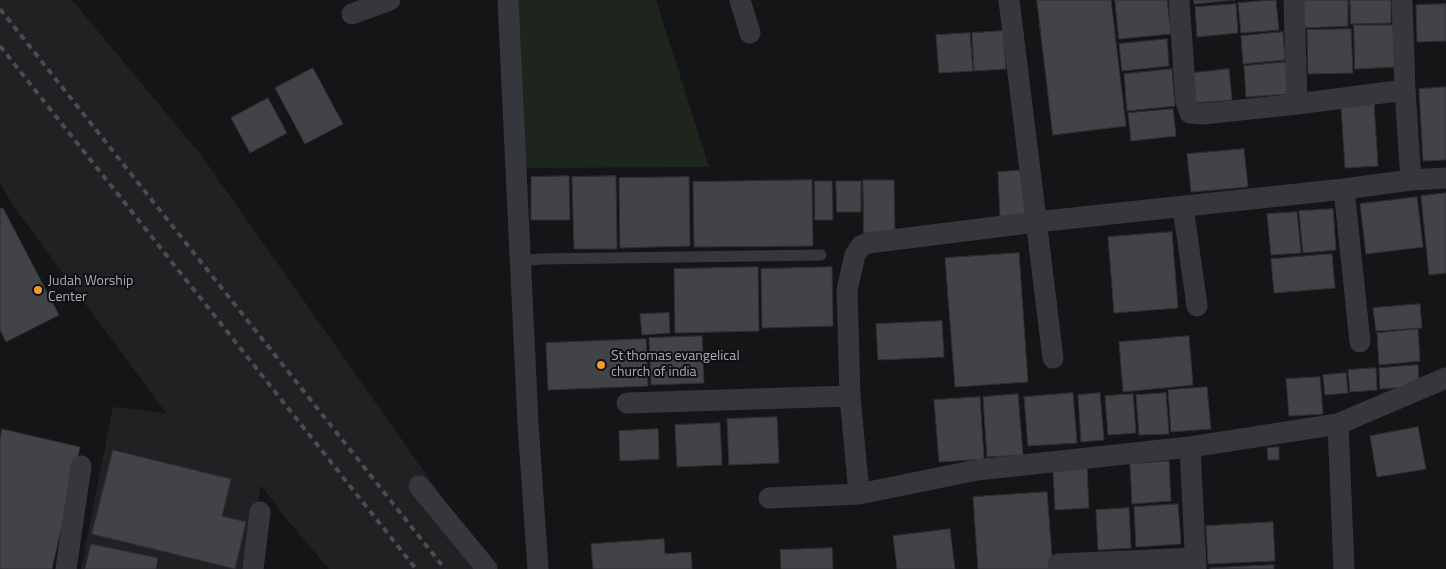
<!DOCTYPE html>
<html>
<head>
<meta charset="utf-8">
<style>
  body { margin:0 }
  canvas { display:block; background:#151517 }
</style>
</head>
<body>
<canvas width="1446" height="569"></canvas>
<script>
const g = document.querySelector('canvas').getContext('2d');
g.lineJoin = 'round';
function paint(path, color) { g.fillStyle = color; g.fill(path, 'evenodd'); }
function trace(path, color, width, dash) { g.strokeStyle = color; g.lineWidth = width; g.lineCap = dash ? 'butt' : 'round'; g.setLineDash(dash || []); g.stroke(path); }
function drawText(font, color, halo, rows, align = 'center') {
  g.font = font + ' "Titillium Web",sans-serif'; g.lineWidth = 4; g.setLineDash([]); g.textBaseline = 'middle'; g.strokeStyle = halo; g.fillStyle = color; for (const [text, x, y, turn = 0] of rows) {
    g.save(); g.translate(x, y); g.rotate((+turn || 0) * Math.PI / 180); g.textAlign = isNaN(turn) ? turn : align; if (halo) g.strokeText(text, 0, 0); g.fillText(text, 0, 0); g.restore();
  }
}
const built = new Path2D(`
  M0,0h72l129,155 292,414h-164l-45,-53 -23,-31 -17,84h-163l32,-162 53,6 -154,-209 -12,-21z`);
const green = new Path2D(`
  M518,0h138l53,167 -185,1z`);
const building = new Path2D(`
  M1037,0h74l15,126 -73,9z
  M1115,0h52l4,34 -52,5z
  M1194,0h41l-41,4z
  M1276,0l3,30 -38,3 -3,-30z
  M1302,0h46v26l-46,2z
  M1350,0h41v23l-40,1z
  M1236,4l2,29 -41,4 -2,-30z
  M1446,4v37l-29,1 -1,-37z
  M1354,25h40l2,42 -41,2z
  M1351,29l2,44 -45,1 -1,-44z
  M1003,31l3,38 -32,2 -2,-38z
  M1283,32l2,28 -42,4 -2,-28z
  M970,33l3,38 -34,2 -3,-38z
  M1167,39l2,27 -47,5 -3,-27z
  M1286,62l3,32 -43,3 -2,-31z
  M313,68l30,56 -38,20 -30,-56z
  M1172,69l3,37 -48,5 -3,-37z
  M1229,69l3,31 -37,3 -3,-30z
  M1446,87v73l-23,1 -4,-72z
  M268,98l19,35 -37,20 -19,-35z
  M1374,103l4,63 -33,2 -4,-62z
  M1173,109l3,27 -45,5 -3,-28z
  M1244,149l4,38 -57,5 -4,-38z
  M1023,170l2,46 -25,2 -2,-46z
  M569,176l1,44h-39v-43z
  M616,176l1,73h-43l-2,-72z
  M689,177l1,69 -70,2 -1,-70z
  M812,180l1,66 -119,1 -1,-65z
  M863,180h31l1,54h-31z
  M815,181h17l1,39h-18z
  M836,181h25v31h-24z
  M1446,193v80l-17,2 -8,-79z
  M1417,197l6,50 -57,7 -6,-50z
  M3,208l56,107 -53,27 -6,-12v-121z
  M1333,209l3,41 -33,3 -4,-42z
  M1297,212l4,41 -30,2 -4,-41z
  M1172,232l6,76 -64,5 -6,-76z
  M1019,253l9,129 -73,5 -10,-129z
  M1332,254l3,34 -61,5 -3,-34z
  M758,267l1,64 -84,2 -1,-64z
  M832,267l1,59 -71,2 -1,-59z
  M1420,304l2,24 -46,3 -3,-23z
  M669,313l1,20 -28,2 -2,-21z
  M942,321l2,36 -66,3 -2,-36z
  M1418,329l2,32 -41,4 -2,-32z
  M702,336l2,47 -53,2 -2,-47z
  M1189,336l4,49 -70,7 -4,-50z
  M646,339l2,47 -100,4 -2,-47z
  M1418,365l1,21 -39,3 -1,-21z
  M1376,368l1,22 -27,2 -2,-22z
  M1346,373l2,20 -23,2 -2,-20z
  M1320,377l3,37 -34,2 -3,-37z
  M1207,387l4,42 -40,3 -3,-42z
  M1073,393l4,50 -49,3 -4,-49z
  M1100,393l4,47 -23,2 -3,-47z
  M1166,393l3,41 -30,1 -3,-40z
  M1018,394l5,61 -36,2 -4,-60z
  M1133,394l3,39 -28,2 -3,-39z
  M980,397l4,62 -45,3 -5,-62z
  M777,417l2,46 -50,2 -2,-46z
  M720,423l2,42 -45,2 -2,-42z
  M1418,427l8,42 -49,8 -7,-41z
  M2,429l78,18 -28,122h-52v-129z
  M658,429l1,30 -39,2 -1,-30z
  M1279,447v13h-11l-1,-12z
  M113,450l118,29 -9,37 24,6 -11,47 -143,-35z
  M1169,461l2,40 -39,3 -2,-40z
  M1087,467l2,41 -34,2 -2,-41z
  M1047,492l6,77h-75l-5,-72z
  M1178,504l3,40 -45,3 -2,-40z
  M1129,508l2,40 -33,2 -2,-40z
  M1273,522l2,39 -67,3 -2,-38z
  M950,529l5,40h-58l-4,-33z
  M664,539l1,15 26,-2 1,17h-99l-2,-25z
  M91,544l67,14 -2,11h-71z
  M832,548l1,21h-52l-1,-19z
  M1274,565v4h-64v-1z`);
const service = new Path2D(`
  M520,261l21,-2 280,-4`);
const minor = new Path2D(`
  M508,0l20,423 10,146
  M740,0l10,33
  M1009,0l44,358
  M1179,0l7,102 4,11 13,1 94,-10
  M1294,0l3,104 108,-14 6,90
  M1402,0l3,90
  M352,14l38,-14
  M1344,189l16,153
  M1183,207l14,99
  M627,403l223,-7
  M1338,424l6,145
  M1190,447l6,122
  M419,486l68,83
  M859,494l-9,-98 -3,-106 8,-35 6,-9 7,-3 168,-21 308,-33 67,-9 35,-2
  M769,498l90,-4 118,-24 213,-23 148,-23 108,-46
  M1058,564l137,-6
  M66,569l15,-103
  M253,569l7,-57`);
const rail = new Path2D(`
  M0,9l445,560
  M0,46l416,523`);
const markers = [
  [38,290,5,"#f49a2f"],
  [601,365,5,"#f49a2f"]
];
const poiNames = [
  ["Judah Worship",48,282],
  ["Center",48,298],
  ["St thomas evangelical",611,357],
  ["church of india",611,373]
];
paint(built, '#212124');
paint(green, '#1d251d');
paint(building, '#414347');
trace(building, '#2f2f33', 1);
trace(service, '#36373c', 11);
trace(minor, '#36373c', 21);
trace(rail, '#494c51', 4, [6, 5]);
for (const [x, y, r, color] of markers) { const dot = new Path2D(); dot.arc(x, y, r, 0, 2 * Math.PI); g.fillStyle = color; g.fill(dot); trace(dot, '#101012', 2); }
drawText('14px', '#a6adb7', '#101012', poiNames, 'left');
</script>
</body>
</html>
